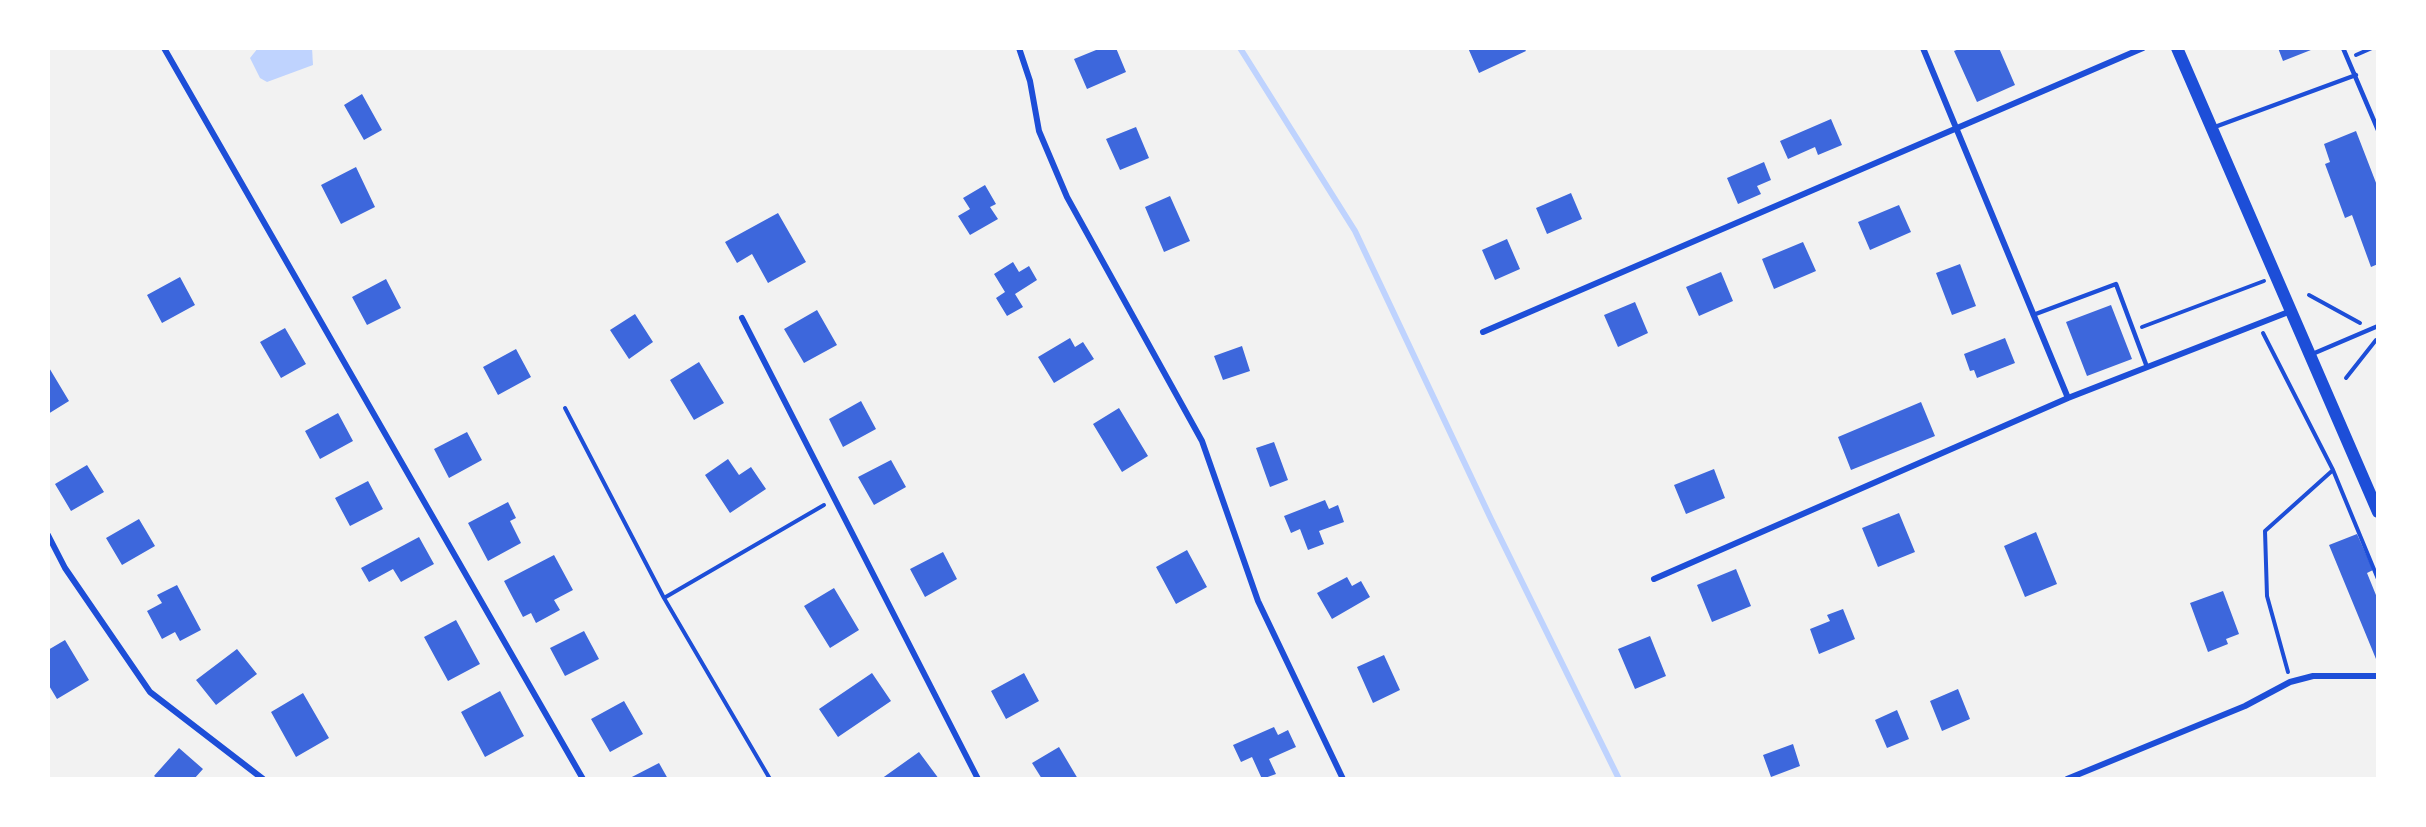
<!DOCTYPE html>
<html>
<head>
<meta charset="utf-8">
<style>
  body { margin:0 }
  #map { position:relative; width:2426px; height:827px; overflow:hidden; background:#f2f2f2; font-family:"Work Sans",sans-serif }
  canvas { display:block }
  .frame { position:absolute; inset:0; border:50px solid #fff; pointer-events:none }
</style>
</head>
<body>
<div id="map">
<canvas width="2426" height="827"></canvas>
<div class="frame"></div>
</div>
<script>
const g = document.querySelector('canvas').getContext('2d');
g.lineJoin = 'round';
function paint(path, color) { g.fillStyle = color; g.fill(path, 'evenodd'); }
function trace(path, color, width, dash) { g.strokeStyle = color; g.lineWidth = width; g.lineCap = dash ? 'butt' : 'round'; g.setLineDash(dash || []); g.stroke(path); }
const water = new Path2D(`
  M258,48h54l1,17 -46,17 -7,-4 -10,-20z`);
const stream = new Path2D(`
  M1240,48l115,183 136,288 128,260`);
const building = new Path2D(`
  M1101,48h15l10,24 -39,17 -13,-30z
  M1468,48h56l2,3 -47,22z
  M1962,48h37l16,37 -38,17 -23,-51z
  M2278,48h38l-33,13z
  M362,94l20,36 -18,10 -20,-35z
  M1831,119l11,26 -24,10 -3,-8 -27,12 -8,-18z
  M1136,127l13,31 -29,12 -14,-31z
  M2356,131l22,57v76l-7,3 -19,-52 -7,3 -20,-54 5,-2 -6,-18z
  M1764,162l7,18 -14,6 4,8 -23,10 -11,-26z
  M356,167l19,40 -34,17 -20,-39z
  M985,185l11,19 -6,3 8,12 -28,16 -12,-19 12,-7 -7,-11z
  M1571,193l11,26 -35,15 -11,-26z
  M1170,196l20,45 -26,11 -19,-45z
  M1899,205l12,27 -41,18 -12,-28z
  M778,213l28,49 -38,21 -16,-29 -15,9 -12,-21z
  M1507,239l13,30 -25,11 -13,-30z
  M1803,242l13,29 -42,18 -12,-30z
  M1013,262l6,10 10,-6 8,14 -22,14 8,13 -16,9 -11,-18 9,-6 -11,-18z
  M1960,264l16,42 -24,9 -16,-42z
  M1721,272l12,29 -34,15 -13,-29z
  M180,277l15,28 -33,18 -15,-28z
  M386,279l15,29 -34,17 -15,-28z
  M1635,302l13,31 -30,14 -14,-32z
  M2111,305l21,54 -45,17 -21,-54z
  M817,310l20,35 -33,18 -20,-34z
  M635,314l18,28 -24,17 -19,-29z
  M285,328l21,36 -25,14 -21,-36z
  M1070,338l5,9 8,-5 11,17 -40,24 -16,-26z
  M2005,338l10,25 -38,15 -3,-8 -4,1 -6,-17z
  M1242,346l8,25 -27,9 -9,-24z
  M516,349l15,28 -33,18 -15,-28z
  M699,362l25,41 -30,17 -24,-40z
  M48,366l21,35 -21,13z
  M861,401l15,28 -33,18 -14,-28z
  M1921,402l14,34 -84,34 -13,-33z
  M1119,408l29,48 -26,16 -29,-48z
  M338,413l15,28 -33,18 -15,-28z
  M467,432l15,28 -33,18 -15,-29z
  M1274,442l14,38 -18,7 -14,-39z
  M728,459l11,16 12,-8 15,22 -36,24 -25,-38z
  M891,460l15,27 -32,18 -16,-28z
  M87,465l17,27 -33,19 -16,-27z
  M1714,469l11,29 -39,16 -12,-29z
  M368,481l15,28 -33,17 -15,-28z
  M1325,500l4,9 9,-4 6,17 -25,9 5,13 -16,6 -8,-21 -9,4 -7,-17z
  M508,502l8,16 -6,3 11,22 -33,18 -20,-38z
  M1899,513l16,39 -37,15 -16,-39z
  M139,519l16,27 -33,19 -16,-27z
  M2036,532l21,52 -32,13 -21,-51z
  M2357,534l16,36 -6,3 11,27 -2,59 -47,-114z
  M419,537l15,27 -33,18 -8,-13 -24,13 -8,-14z
  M1187,550l20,37 -31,17 -20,-37z
  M943,552l14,27 -32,18 -15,-28z
  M554,555l19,35 -19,10 6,10 -24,13 -5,-10 -8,4 -19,-36z
  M1736,569l15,37 -39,16 -15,-37z
  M1347,577l5,9 9,-5 9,16 -38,22 -15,-26z
  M177,585l24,45 -21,11 -5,-9 -13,7 -15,-28 15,-8 -5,-8z
  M834,588l25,42 -29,18 -26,-42z
  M2223,591l16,43 -13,5 2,5 -20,8 -18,-49z
  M1843,609l12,30 -36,15 -9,-25 20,-8 -3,-6z
  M456,620l24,44 -32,17 -24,-44z
  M584,631l15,28 -34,17 -15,-28z
  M1650,636l16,40 -31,13 -17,-40z
  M65,640l24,40 -32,19 -9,-15v-34z
  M237,649l20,25 -41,31 -20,-25z
  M1384,655l16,35 -27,13 -16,-36z
  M872,673l19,28 -53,36 -19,-28z
  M1024,673l15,28 -33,18 -15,-28z
  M1958,689l12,30 -28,12 -12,-30z
  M500,691l24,45 -39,21 -24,-45z
  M303,693l26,45 -33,19 -25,-45z
  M624,701l19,33 -33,18 -19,-33z
  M1897,710l12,29 -22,9 -12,-28z
  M1274,727l4,8 10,-5 8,17 -27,12 7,15 -14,5 -10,-22 -11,5 -8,-17z
  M1793,744l7,22 -29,11 -8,-22z
  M1059,747l19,32h-36l-10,-16z
  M179,748l24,21 -9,10h-36l-4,-3z
  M919,752l20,27h-58z
  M659,763l9,16h-40z`);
const path = new Path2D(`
  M2356,55l16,-7
  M2309,295l51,28
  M2142,327l122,-46
  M2263,333l70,137 45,109
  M2346,378l30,-38
  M565,408l99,190 106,181
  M664,598l160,-93
  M2288,672l-21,-76 -2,-65 68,-61`);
const service = new Path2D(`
  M2343,48l35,82
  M2212,128l144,-53
  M2033,315l83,-31 31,83
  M2310,355l68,-29`);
const minor = new Path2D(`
  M164,48l419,731
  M1019,48l11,33 9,50 28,66 135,244 56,160 85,178
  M1923,48l145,350
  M742,318l236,461
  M1483,332l660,-284
  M48,535l17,33 85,124 113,87
  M1654,579l414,-181 223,-87
  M2067,779l178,-73 45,-24 23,-6h65`);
const secondary = new Path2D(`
  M2177,48l201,464`);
paint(water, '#bfd3fe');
trace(stream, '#bfd3fe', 6);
paint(building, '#3d67dc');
trace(path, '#1d4ed8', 4);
trace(service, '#1d4ed8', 4.5);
trace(minor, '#1d4ed8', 6);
trace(secondary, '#1d4ed8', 12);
</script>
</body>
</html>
